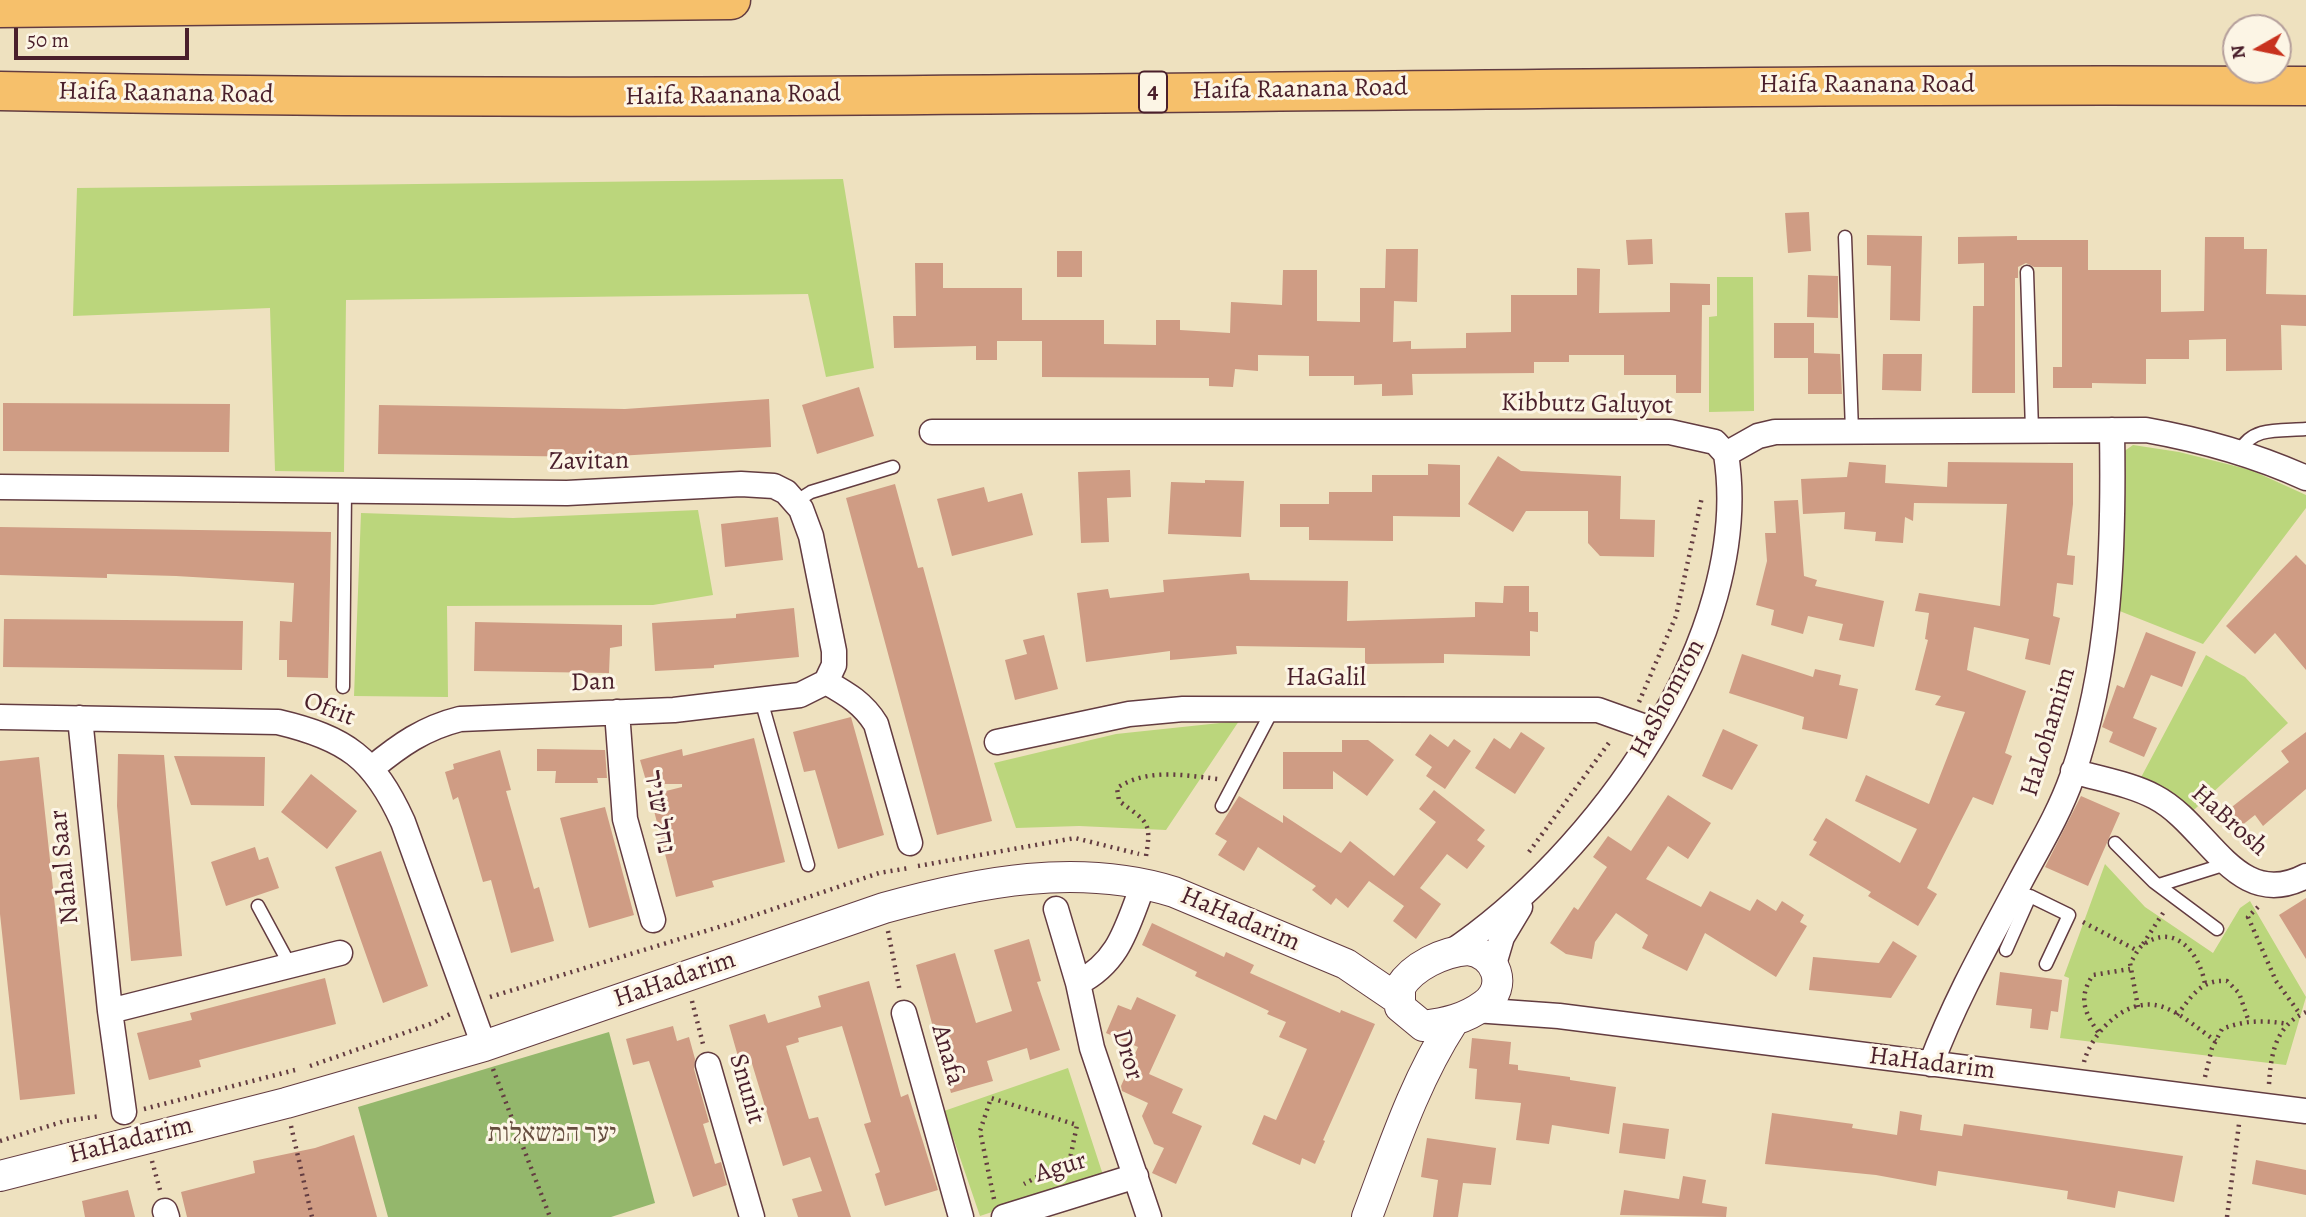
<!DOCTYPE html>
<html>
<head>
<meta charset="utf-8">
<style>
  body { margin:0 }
  #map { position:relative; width:2306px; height:1217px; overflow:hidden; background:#eee1bf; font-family:Alegreya,serif }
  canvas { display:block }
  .north { position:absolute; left:2222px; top:14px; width:70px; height:70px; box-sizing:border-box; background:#fcf5e5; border:2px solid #b59f9b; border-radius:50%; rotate:261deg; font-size:19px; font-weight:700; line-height:28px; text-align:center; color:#4a1f2b }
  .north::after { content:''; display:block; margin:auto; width:24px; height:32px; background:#c8321e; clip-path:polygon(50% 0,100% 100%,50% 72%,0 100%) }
  .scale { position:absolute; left:14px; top:28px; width:175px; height:32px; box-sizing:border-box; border:4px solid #4a1f2b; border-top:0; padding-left:9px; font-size:21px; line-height:24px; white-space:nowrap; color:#4a1f2b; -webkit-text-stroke:5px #fcf5e5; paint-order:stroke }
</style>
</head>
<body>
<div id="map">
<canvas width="2306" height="1217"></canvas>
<div class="north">N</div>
<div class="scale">50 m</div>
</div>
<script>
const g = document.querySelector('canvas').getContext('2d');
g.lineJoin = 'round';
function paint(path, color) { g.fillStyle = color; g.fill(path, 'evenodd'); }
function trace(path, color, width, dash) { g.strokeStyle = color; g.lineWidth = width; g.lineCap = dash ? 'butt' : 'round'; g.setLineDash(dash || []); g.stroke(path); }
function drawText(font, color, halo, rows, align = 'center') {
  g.font = font + ' Alegreya,"Frank Ruhl Libre",serif'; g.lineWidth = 6; g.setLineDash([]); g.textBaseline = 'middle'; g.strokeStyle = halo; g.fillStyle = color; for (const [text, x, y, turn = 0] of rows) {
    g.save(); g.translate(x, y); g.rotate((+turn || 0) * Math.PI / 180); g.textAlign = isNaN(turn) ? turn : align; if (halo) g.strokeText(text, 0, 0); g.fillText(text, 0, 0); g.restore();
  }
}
const green = new Path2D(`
  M843,179l31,189 -48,9 -18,-83 -462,6 -2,172 -69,-1 -5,-163 -197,8 4,-128z
  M1717,277h36l1,134 -45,1v-95l8,-1z
  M2133,445l46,7 72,18 55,25v13l-103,136 -91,-36 11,-156z
  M698,510l15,85 -60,10 -206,1 1,91 -94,-1 7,-183 152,5z
  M2206,655l39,22 43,46 -105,97 -46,-35z
  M1239,721l-73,109 -87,-4 -63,2 -22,-65 122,-29z
  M2105,864l40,43 68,46 27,-45 10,-7 56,96 -20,68 -226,-27 9,-60 -5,-2z
  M1068,1068l35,107 -123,41 -36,-105z`);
const forest = new Path2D(`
  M609,1032l46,171 -44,14h-223l-30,-110z`);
const building = new Path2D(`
  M1809,212l2,39 -23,2 -3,-40z
  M1867,235l55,1 -2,85 -30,-1 1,-54 -24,-1z
  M2017,236v4h71v30h73v42l43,-1 1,-74h39v12h23l-1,45 40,1v31l-25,-1 1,45 -56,1v-32l-37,1v19h-43v25l-54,-1v5h-39v-21h9v-100h-28l-8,-4 -8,4v11h-3v115h-43l1,-87h11v-43l-26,1v-27z
  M1652,239l1,25 -25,1 -2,-25z
  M1386,249h32l-1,53 -23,-1 -1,41 18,-1v8l55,-1v-15l45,-1v-37h66v-27l23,1 -1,44 71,-1v-29l40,1v21h-8l-1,88h-25v-18h-52v-20h-55v7h-35v11l-122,1 1,21 -31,1v-12l-28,1v-9h-45v-20l-51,-1v16l-23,-2 -2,18 -24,-1v-8l-167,-1v-36h-45v19h-21v-14l-82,2 -1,-32h23l-1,-53h28v25h79v32h82v24l52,1v-25h24v10l50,3 1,-31 51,3 1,-35h34v51l43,1v-34h25z
  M1057,251h25v26h-25z
  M1808,275l30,1v42l-31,-1z
  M1774,323h40v30l26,1 2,40h-34v-36h-34z
  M1883,354h39l-1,37 -39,-1z
  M859,387l15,49 -57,18 -15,-49z
  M769,399l2,48 -171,10 -222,-3 1,-49 246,4z
  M3,403l227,1 -1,48 -226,-1z
  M1498,456l23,15 100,5 -1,43 35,1 -1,37 -54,-1 -12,-13v-32h-62l-13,21 -45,-28z
  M1849,462l37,3 -1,18 62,4 1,-25 125,1v41l-6,51 8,1 -2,29 -16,-2 -4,33 7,2 -10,47 -25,-6 4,-20 -55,-12 -7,43 59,21 -21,62 7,3 -19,49 -20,-8 -46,91 10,6 -19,32 -50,-30 3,-4 -62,-37 8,-13 -4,-2 13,-22 74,45 17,-34 -62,-28 11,-26 63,29 36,-92 -30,-7 6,-9 -26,-6 13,-50 -3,-1 4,-26 -14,-2 4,-18 81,13 7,-102 -93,-1 -1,18 -8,-4 -2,26 -28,-2 1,-9 -32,-3 1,-17 -42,2 -2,-35 46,-2z
  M1428,464l32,1v52l-67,-1v25l-84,-1v-13h-29v-23h49v-12h43v-17h56z
  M1130,470l1,27 -24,1 2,44 -28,1 -3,-71z
  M1205,480l39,1 -3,56 -73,-3 3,-52 34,1z
  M895,484l23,84 5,-1 69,254 -55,14 -91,-337z
  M984,487l4,15 34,-9 11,42 -81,21 -15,-57z
  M1798,500l6,76 13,4 -2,6 69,15 -10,46 -35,-7 4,-16 -35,-8 -5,18 -32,-9 3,-15 -18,-5 11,-44 -2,-28h11l-2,-32z
  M778,517l5,43 -58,7 -4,-43z
  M0,527l331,5 -3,146 -41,-1v-17h-8l1,-39 12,1 2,-39 -118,-7 -69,-2v4l-107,-3z
  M2296,555l10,10v105l-31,-37 -20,21 -29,-28z
  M1249,573l1,7 98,1 -1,40 128,-4v-15l28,1 1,-17h25v26h9v20l-8,-1v25l-86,-2v9l-79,1v-16l-129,-2 1,8 -67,6v-9l-84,11 -9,-69 31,-4 2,9 54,-6 -1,-12z
  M794,608l5,49 -85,8v3l-59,3 -3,-48 84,-5v-4z
  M4,619l239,2 -1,49 -239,-3z
  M475,622l147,3v21l-12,2 -1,25 -135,-2z
  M2146,632l50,20 -14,35 -31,-12 -18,43 24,10 -13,29 -35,-15 4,-10 -11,-5 15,-42 7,3z
  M1044,635l14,54 -43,11 -10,-40 22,-6 -4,-14z
  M1742,654l71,23 2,-8 26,6 -2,10 19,4 -11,50 -45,-10 2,-12 -75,-24z
  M851,717l33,118 -46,14 -23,-79 -11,2 -11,-40z
  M1723,729l35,16 -26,45 -30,-14z
  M1521,732l24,16 -30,46 -40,-26 19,-30 16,11z
  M2306,732v57l-43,37 -8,-11 -14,11 -13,-16 61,-48 -8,-11z
  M1430,734l18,13 6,-8 17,12 -26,38 -19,-13 6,-9 -17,-12z
  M754,738l31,124 -73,19 2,6 -38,10 -26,-102 32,-8v-3h-35l-7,-24 42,-11 1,7z
  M1342,740h26l26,20 -27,36 -34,-25v18h-50v-37h59z
  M537,749l68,1 2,28h-10l1,5h-43l1,-12h-19z
  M500,750l11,40 -5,1 28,98 5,-2 15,54 -43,12 -20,-73 -8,2 -25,-85 -5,3 -8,-28 9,-3 -1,-5z
  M118,754l46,1 18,201 -51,5 -14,-155z
  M174,756l91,1 -1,49 -73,-1z
  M39,757l36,337 -55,6 -20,-186v-153z
  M311,774l46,37 -30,38 -46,-37z
  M1434,790l51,40 -8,10 8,6 -18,23 -20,-15 -27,34 21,16 -25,35 -23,-18 11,-15 -35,-25 -21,27 -12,-10 -5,7 -19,-15 4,-4 -58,-39 -14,24 -26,-16 9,-14 -12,-7 24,-38 44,27v-8l58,38 9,-12 44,35 42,-54 -17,-13z
  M1668,795l43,28 -23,36 -20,-13 -22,33 55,28 9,-16 40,20 7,-12 19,12 6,-10 22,14 -4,7 7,4 -31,51 -71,-44 -18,38 -45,-23 6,-13 -32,-22 -21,29 -3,17 -26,-5 -16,-11 24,-36 4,3 29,-43 -14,-10 15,-21 23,15z
  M2081,796l39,17 -32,73 -43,-19z
  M605,807l29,108 -45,13 -29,-110z
  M255,847l4,13 9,-3 11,31 -53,18 -15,-44z
  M381,851l47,135 -45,17 -48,-136z
  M2306,898v61l-27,-44z
  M1152,923l72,34 2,-5 28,13 -4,8 90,40 1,-3 34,14 -52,116 2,1 -10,23 -13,-6 -2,7 -48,-21 12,-29 12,5 31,-71 -28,-12 7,-15 -19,-8 2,-3 -74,-35 2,-4 -55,-27z
  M1029,939l12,42 -4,1 23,68 -30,10 -3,-12 -40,13 6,20 -42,12 -35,-128 39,-12 21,70 36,-12 -18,-61z
  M1893,941l24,15 -26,42 -82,-8 4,-33 66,6z
  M2000,972l62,8 -4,32 -7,-1 -3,19 -18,-2 2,-19 -36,-4z
  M325,978l11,46 -137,36 2,7 -52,13 -12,-47 55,-13 -2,-7z
  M869,981l32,116 7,-3 30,96 -53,16 -10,-32 5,-2 -16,-48 7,-2 -29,-96 -44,12 1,4 -13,4 23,73 9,-2 33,100h-53l-6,-18 30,-8 -12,-34 -27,9 -33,-109 -11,3 -10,-35 36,-11 3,9 53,-16 -3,-11z
  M1137,997l39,18 -27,59 34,15 -11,24 30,13 -26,58 -24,-11 12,-25 -10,-4 -12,-28 6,-13 -26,-12 -1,-5 17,-39 -32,-14 12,-28 13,5z
  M673,1026l4,15 12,-4 6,22 -1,10 15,53 -6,2 12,40 6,-2 6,23 -34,12 -44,-136 -16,4 -7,-26z
  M1472,1038l39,4 -2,22 9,1v5l52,7v3l46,7 -7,47 -57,-9 -3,19 -33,-4 5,-37 -46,-4 2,-30 -8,-1z
  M1900,1111l22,4 -2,15 42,6 2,-12 219,32 -9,46 -56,-11 -3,17 -48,-9 1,-8 -130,-20 -2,15 -60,-11 -111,-11 7,-51 81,11 -1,4 45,7z
  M1623,1123l46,6 -4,30 -46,-6z
  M354,1135l23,82h-190l-6,-25 74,-19 -2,-12 62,-13z
  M1427,1138l69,10 -5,37 -28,-2 -5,34h-25l5,-37 -17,-3z
  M2256,1160l50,10v25l-54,-11z
  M1683,1176l23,4 -4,23 25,4 -1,10 -106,-2 4,-25 55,9z
  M128,1190l7,27h-50l-3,-16z`);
const path = new Path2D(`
  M1639,702l37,-86 26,-119
  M342,721l1,-19
  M1529,852l82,-112
  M1146,856c6,-35 1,-34 -27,-55l-2,-13c30,-20 66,-13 101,-9
  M918,866l157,-28 64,16
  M2258,907l-10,10 28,64 24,33
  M2083,922l55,29
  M888,931l12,61
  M2143,944l22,-34
  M490,997l242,-74 147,-50 30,-5
  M692,1001l11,43
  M2138,1007l-8,-44c4,-5 8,-15 13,-18 33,-24 57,10 62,39
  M2177,1015c15,-19 24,-36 50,-34l12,12 10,29
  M2098,1032c-14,-20 -20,-35 -5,-57l37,-6
  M2084,1062c7,-27 38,-62 71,-57 21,3 44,25 61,36
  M310,1066l123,-43 17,-9
  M493,1069l57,148
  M2205,1077l7,-29 10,-19c23,-9 42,-9 66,-5
  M2269,1084c2,-30 6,-58 37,-72
  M144,1109l151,-39
  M291,1126l21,91
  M0,1141l65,-20 36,-5
  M152,1161l8,29
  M994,1199l-14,-68 11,-33 86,27 -7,34 -46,25
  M2227,1217l12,-93`);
const service = new Path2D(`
  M1845,237l7,194
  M2027,272l5,158
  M2240,451c12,-25 41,-20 66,-22
  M795,502l16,-10 82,-25
  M343,687l2,-196
  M761,700l47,165
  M1222,806l51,-97
  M2115,843l39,39 63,47
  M2159,885l67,-21
  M258,906l33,61
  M2011,906l19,-10 39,19 -23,49
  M2006,950l24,-54`);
const minor = new Path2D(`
  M932,432h738l45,10 11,12 32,-18 17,-4 371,-2c56,10 107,24 160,48
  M0,487l567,6 174,-9 33,2 12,6 15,17 10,27 23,115v14l-8,17
  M826,682c21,12 37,21 50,42l34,119
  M617,712l8,107 28,101
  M0,717l278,5c68,16 96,36 125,100l81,224
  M80,718l30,293 230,-58
  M997,742l132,-28 54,-5 415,1 56,20
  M372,768c28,-23 52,-40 88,-49l214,-9 126,-15 26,-13
  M2073,771c26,8 58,13 82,26 54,28 81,116 151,79
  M1056,909l22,74 14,65 57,169
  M1448,954c146,-97 307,-317 278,-500
  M1494,964l8,-27 18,-30
  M1078,983c43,-22 49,-58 66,-100
  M1475,1010l84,6 747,95
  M110,1011l14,101
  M904,1013l57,204
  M1931,1064c24,-64 57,-122 89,-182 18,-34 39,-68 52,-105 39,-113 42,-229 40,-347
  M708,1065l44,152
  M165,1211l2,6
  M1004,1217l132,-41`);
const tertiary = new Path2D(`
  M1468,950c28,3 41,37 16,55 -19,14 -38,18 -61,21l-23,-19v-20c13,-21 43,-35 68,-37z
  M0,1176l286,-73 198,-57 400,-138c94,-26 194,-46 290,-16l172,72 53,36
  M1367,1217c25,-66 47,-135 86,-195`);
const trunk = new Path2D(`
  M0,8l731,-8
  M0,91c769,17 1537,-10 2306,-5`);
const shields = [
  [1153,92,28]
];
const shieldNames = [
  ["4",1153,92]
];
const streetNames = [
  ["Haifa Raanana Road",1867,86],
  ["Haifa Raanana Road",1300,90,-1],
  ["Haifa Raanana Road",166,94,1],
  ["Haifa Raanana Road",733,96,-1],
  ["Kibbutz Galuyot",1587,405,1],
  ["Zavitan",589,462,-1],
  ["HaGalil",1326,679],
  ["Dan",593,683,-2],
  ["HaShomron",1668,699,-62],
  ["Ofrit",329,710,21],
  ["HaLohamim",2049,732,-73],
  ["נחל שניר",658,812,80],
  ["HaBrosh",2229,821,42],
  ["Nahal Saar",65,867,-96],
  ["HaHadarim",1240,920,23],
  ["HaHadarim",675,980,-19],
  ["Anafa",947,1055,74],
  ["Dror",1127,1055,73],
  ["HaHadarim",1932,1064,7],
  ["Snunit",746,1089,74],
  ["HaHadarim",131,1141,-14],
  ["Agur",1061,1168,-17]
];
const parkNames = [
  ["יער המשאלות",552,1135]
];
paint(green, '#bbd67c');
paint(forest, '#94b76c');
paint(building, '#cf9c84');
trace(service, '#633c41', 15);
trace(minor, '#633c41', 27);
trace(tertiary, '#633c41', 32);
trace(trunk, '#633c41', 41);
trace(path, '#633c41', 4.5, [2, 5]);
trace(service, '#fff', 12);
trace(minor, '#fff', 24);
trace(tertiary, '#fff', 30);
trace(trunk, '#f6c06b', 38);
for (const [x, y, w] of shields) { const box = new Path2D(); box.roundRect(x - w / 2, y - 20.5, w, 41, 5); g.fillStyle = '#fcf5e5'; g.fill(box); trace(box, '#4a1f2b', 2); }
drawText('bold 24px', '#4a1f2b', null, shieldNames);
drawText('26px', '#4a1f2b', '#fcf5e5', streetNames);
drawText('26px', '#664d3f', '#fcf5e5', parkNames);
</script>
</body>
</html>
